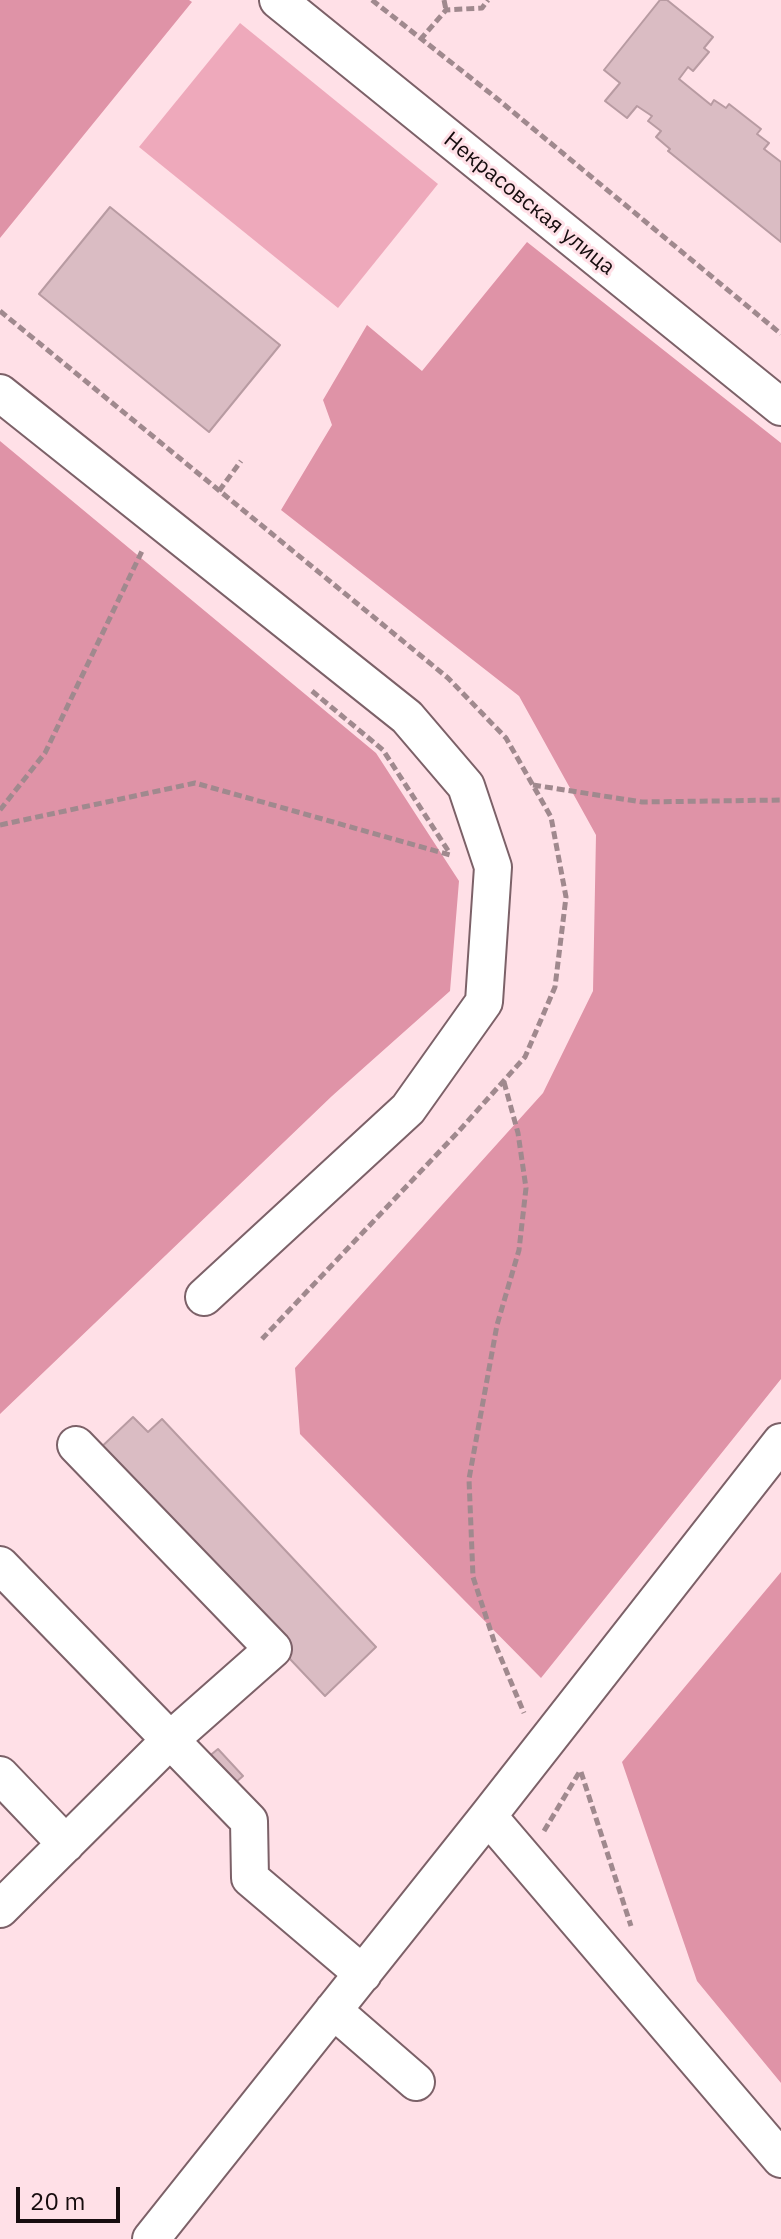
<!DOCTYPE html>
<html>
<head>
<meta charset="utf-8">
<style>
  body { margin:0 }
  #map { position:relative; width:781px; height:2239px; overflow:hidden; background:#ffe0e7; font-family:"IBM Plex Sans",sans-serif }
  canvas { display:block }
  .scale { position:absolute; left:16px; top:2187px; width:104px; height:36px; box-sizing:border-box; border:4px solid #170d0f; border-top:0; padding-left:10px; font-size:24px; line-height:28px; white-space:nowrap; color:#170d0f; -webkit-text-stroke:6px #ffe0e7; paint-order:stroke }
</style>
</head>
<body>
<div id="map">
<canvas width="781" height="2239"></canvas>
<div class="scale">20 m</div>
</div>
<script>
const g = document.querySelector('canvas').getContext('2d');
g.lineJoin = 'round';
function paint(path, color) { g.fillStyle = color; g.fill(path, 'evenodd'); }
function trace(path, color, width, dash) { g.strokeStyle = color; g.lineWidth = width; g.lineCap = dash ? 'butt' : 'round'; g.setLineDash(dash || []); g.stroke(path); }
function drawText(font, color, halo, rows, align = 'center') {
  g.font = font + ' "IBM Plex Sans",sans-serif'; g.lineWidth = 6; g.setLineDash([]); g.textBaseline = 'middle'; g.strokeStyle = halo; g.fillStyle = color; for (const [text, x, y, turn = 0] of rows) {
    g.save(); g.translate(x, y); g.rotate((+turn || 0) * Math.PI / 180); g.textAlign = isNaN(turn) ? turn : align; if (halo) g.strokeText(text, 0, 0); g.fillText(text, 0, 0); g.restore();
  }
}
const green = new Path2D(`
  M240,23l198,161 -100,124 -199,-161z`);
const forest = new Path2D(`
  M0,0h189l3,2 -192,236z
  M527,242l254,201v936l-240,299 -241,-244 -5,-66 248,-275 50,-102 3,-156 -77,-139 -238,-186 51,-85 -9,-25 44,-75 55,46z
  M0,441l376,312 83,128 -9,110 -118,105 -332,318z
  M781,1572v511l-84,-102 -75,-219z`);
const building = new Path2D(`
  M660,0h7l46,37 -9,11 5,4 -16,19 -5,-4 -9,12 32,26 3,-5 12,8 3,-4 32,25 -4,5 12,9 -5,6 17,13v80l-113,-91 2,-2 -14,-12 5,-6 -13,-10 4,-5 -15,-10 -10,12 -22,-17 15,-18 -16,-13z
  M110,207l170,138 -71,87 -170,-138z
  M133,1417l15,15 14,-13 214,228 -51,49 -230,-243z
  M218,1749l25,27 -16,14 -25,-28z`);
const path = new Path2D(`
  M372,0l123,97 286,237
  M444,0l2,10
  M420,40l26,-30 36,-2 6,-8
  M0,311l448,367 58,60 45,79 15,80 -11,90 -30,70 -67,75 -196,207
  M219,491l22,-30
  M312,691l71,59 66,102
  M533,785l109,17 139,-2
  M0,810l45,-57 98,-204
  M0,825l195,-42 255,72
  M504,1082l14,51 8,55 -7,62 -22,75 -28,154 4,98 22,67 29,69
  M581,1772l50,154
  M544,1831l36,-60`);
const minor = new Path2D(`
  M278,0l503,407
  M0,393l407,324 59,69 27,81 -9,135 -76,107 -204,188
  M0,1565l249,256 1,57 113,96
  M0,1775l66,69
  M488,1816l293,343
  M0,1909l170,-169 103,-91 -197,-204
  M333,2010l83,72
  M151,2239l337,-423 293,-374`);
const streetNames = [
  ["Некрасовская улица",529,204,39]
];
paint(green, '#eea9bb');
paint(forest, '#df93a7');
paint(building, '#dabcc3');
trace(building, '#b89ba2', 2);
trace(minor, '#7c6168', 40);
trace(path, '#a0898e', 5, [8, 4]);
trace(minor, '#fff', 36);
drawText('22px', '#170d0f', '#ffe0e7', streetNames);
</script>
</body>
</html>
